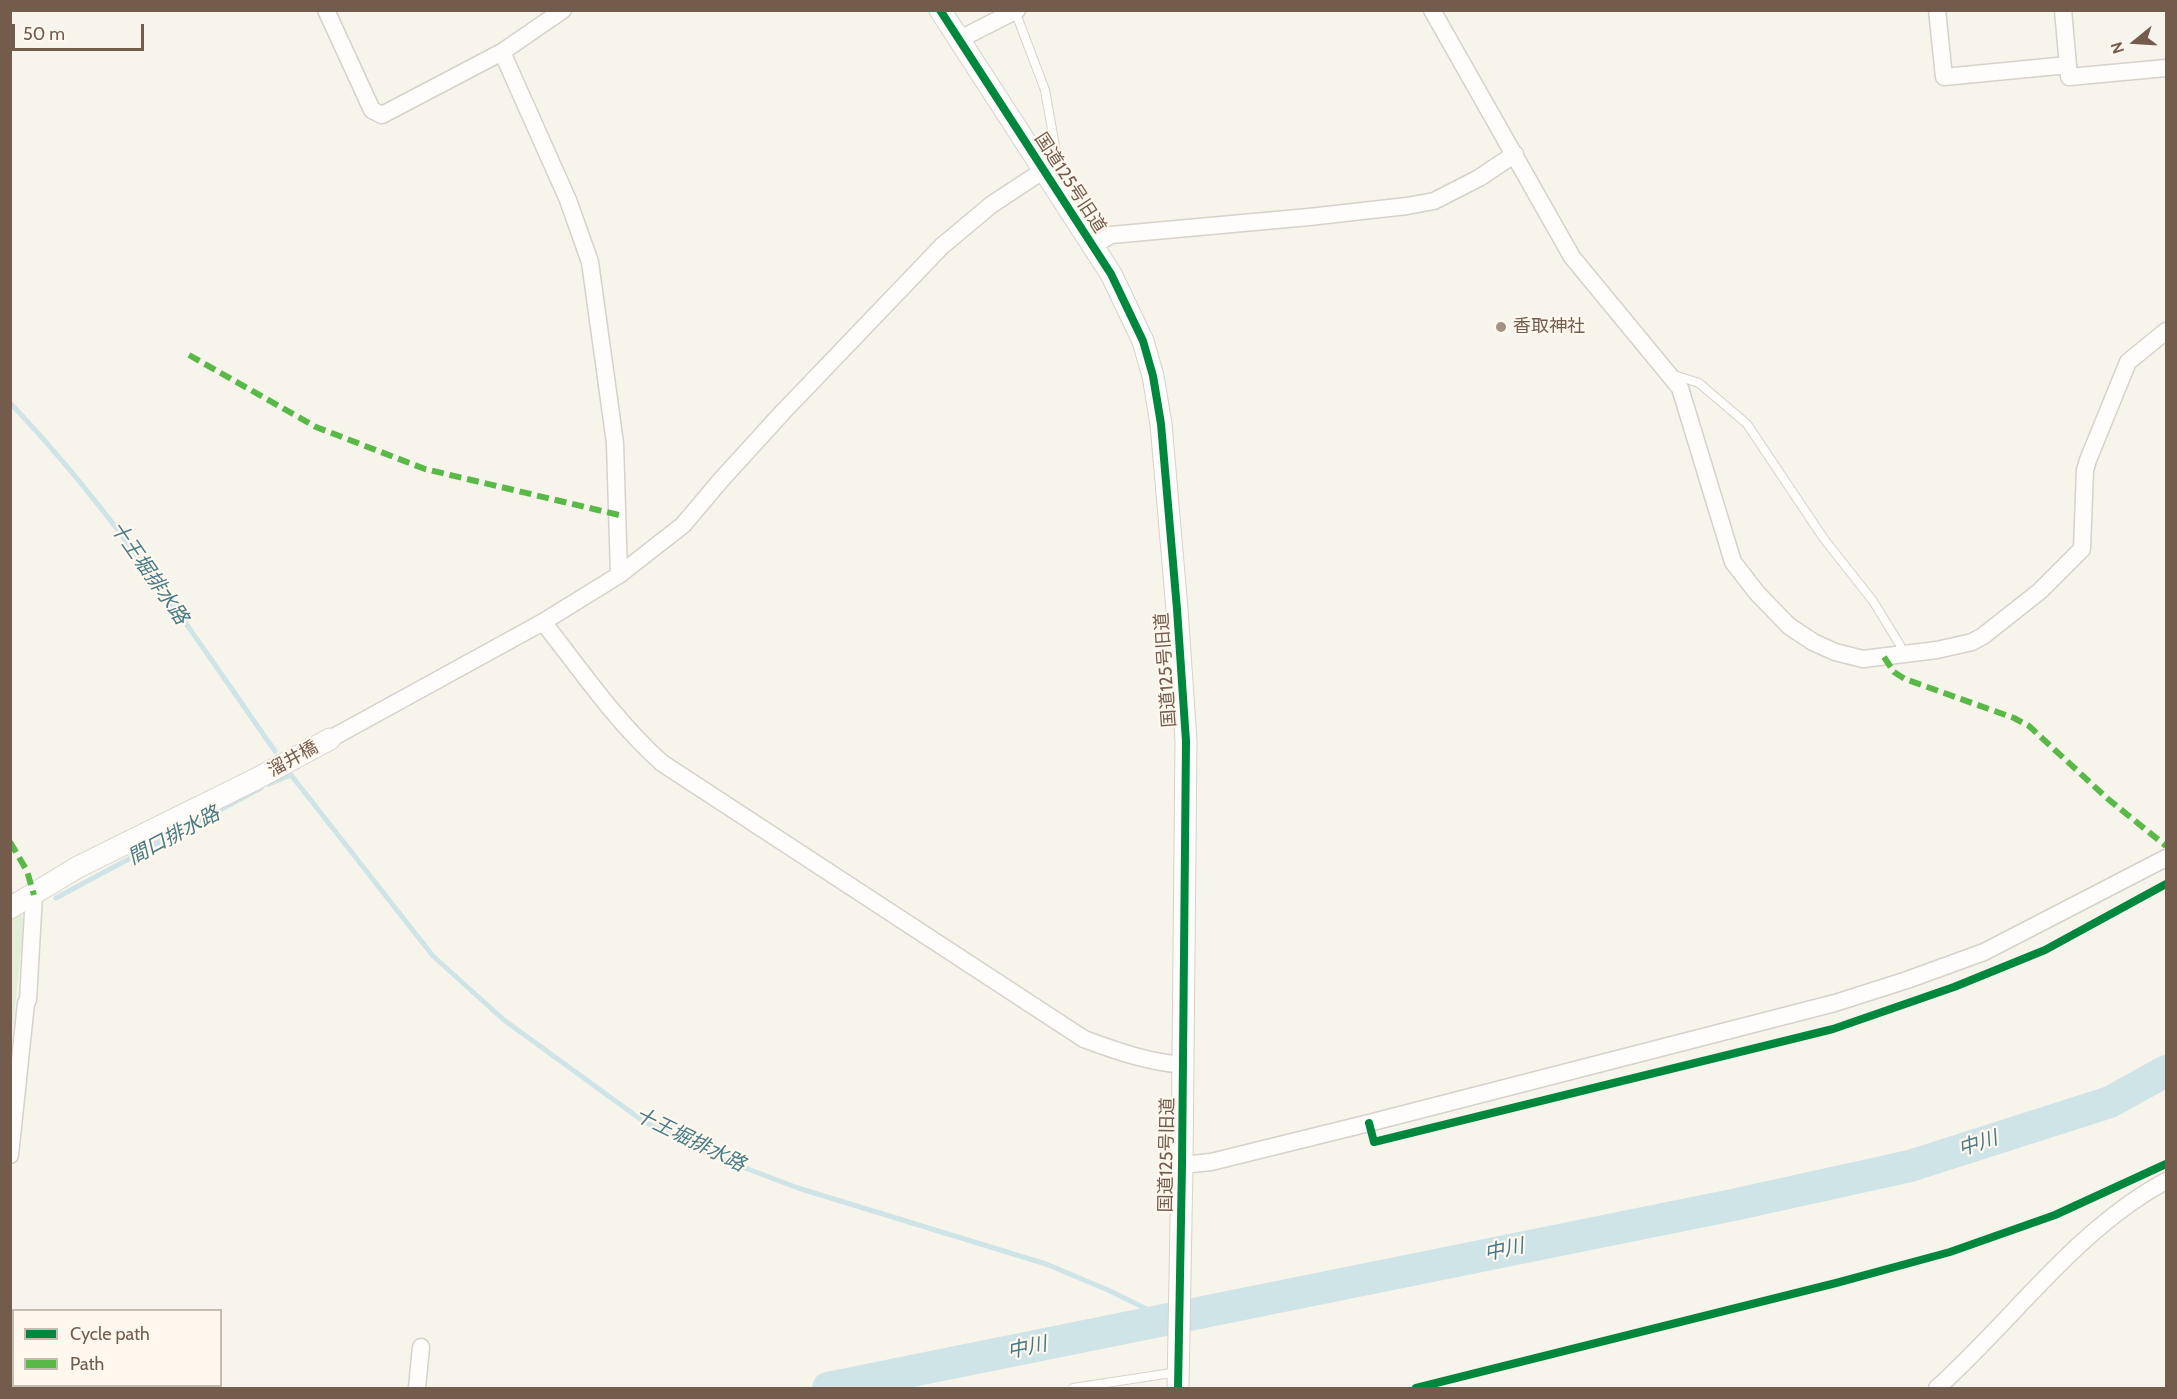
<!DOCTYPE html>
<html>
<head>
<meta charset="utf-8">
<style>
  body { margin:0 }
  #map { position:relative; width:2177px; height:1399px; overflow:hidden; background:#f7f4ec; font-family:Cabin,sans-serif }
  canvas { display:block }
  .frame { position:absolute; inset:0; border:12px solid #745c4d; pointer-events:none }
  .legend { position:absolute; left:12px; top:1309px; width:210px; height:78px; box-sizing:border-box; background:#fef8ee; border:2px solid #c7baae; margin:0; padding:8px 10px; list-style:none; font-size:18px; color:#745c4d }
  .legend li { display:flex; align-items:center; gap:12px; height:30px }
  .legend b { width:30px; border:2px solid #c7baae }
  .north { position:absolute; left:2105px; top:12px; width:60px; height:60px; -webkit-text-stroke:4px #fef8ee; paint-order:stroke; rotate:252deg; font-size:16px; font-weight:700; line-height:24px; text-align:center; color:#745c4d }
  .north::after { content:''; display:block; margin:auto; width:21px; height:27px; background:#745c4d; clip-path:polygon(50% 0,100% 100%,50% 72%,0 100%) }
  .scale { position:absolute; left:12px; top:24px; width:132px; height:27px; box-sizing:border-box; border:3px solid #745c4d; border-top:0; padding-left:8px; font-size:18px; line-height:21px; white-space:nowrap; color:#745c4d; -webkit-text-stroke:4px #fef8ee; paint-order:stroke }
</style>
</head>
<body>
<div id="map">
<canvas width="2177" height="1399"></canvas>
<div class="frame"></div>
<ul class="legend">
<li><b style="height:8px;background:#00873e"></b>Cycle path</li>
<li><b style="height:8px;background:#58b947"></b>Path</li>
</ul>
<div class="north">N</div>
<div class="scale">50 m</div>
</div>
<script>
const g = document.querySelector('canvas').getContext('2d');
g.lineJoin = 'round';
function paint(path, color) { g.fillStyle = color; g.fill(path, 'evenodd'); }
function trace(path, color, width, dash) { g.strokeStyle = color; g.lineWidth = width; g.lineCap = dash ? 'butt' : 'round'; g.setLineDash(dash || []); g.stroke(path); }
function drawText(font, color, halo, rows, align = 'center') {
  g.font = font + ' Cabin,"Noto Sans JP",sans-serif'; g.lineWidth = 4.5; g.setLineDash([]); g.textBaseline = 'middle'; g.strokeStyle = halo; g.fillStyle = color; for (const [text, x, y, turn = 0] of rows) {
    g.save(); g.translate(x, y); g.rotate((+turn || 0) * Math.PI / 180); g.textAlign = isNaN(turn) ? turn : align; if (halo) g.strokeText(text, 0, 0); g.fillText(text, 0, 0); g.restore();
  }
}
const green = new Path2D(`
  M11,884l13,38 -13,124z`);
const stream = new Path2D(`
  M10,403c102,106 181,229 265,348
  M269,784l22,-9 142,181 71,64 139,101 68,34 87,33 248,76 62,26 61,30
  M56,898l205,-110`);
const river = new Path2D(`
  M828,1388l905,-183 177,-39 200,-64 56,-31`);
const service = new Path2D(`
  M1015,11l30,79 11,62v8l-12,10
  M1674,375l25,8 48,41 77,115 49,62 27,44 3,9
  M1073,1388l105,-16`);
const minor = new Path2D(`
  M326,10l46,100 10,5 120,-63 61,-42
  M1432,10l140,247 108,131 53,174 24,31 32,33 24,16 22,10 28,7 74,-9 35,-8 11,-6 57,-45 42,-42 3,-79 3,-10 40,-98 38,-31
  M1937,10l7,67 124,-12
  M2063,10l6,67 97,-9
  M958,40l59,-30
  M502,52l66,148 22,62 25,181 4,132
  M1093,246l18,-11 198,-18 98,-11 27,-5 45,-23 36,-24
  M543,622c38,48 73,100 119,141l422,276c32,12 64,23 99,26
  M330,739l213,-117 76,-47 64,-50 38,-45 61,-67 160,-167 49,-41 53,-35
  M10,1155l16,-152 2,-3 6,-105
  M1182,1165l29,-3 158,-39 466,-120 72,-23 77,-28 182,-94
  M417,1388l4,-41
  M1937,1388c76,-68 138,-158 229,-207`);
const tertiary = new Path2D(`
  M940,10l171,264 32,67 10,35 8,48 16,185 9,132 -4,424 -4,223
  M10,908l68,-41 178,-88 74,-40`);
const quiet = new Path2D(`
  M189,355l127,72 109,42 194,46
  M1884,657l10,15 11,7 109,39 15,8 79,73 58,47
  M10,842l17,29 7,24`);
const cycleway = new Path2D(`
  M940,10l171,264 32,67 10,35 8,48 16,185 9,132 -4,424 -4,223
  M1369,1123l5,19 459,-113 121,-42 91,-37 121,-66
  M1416,1388l420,-105 114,-31 105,-37 111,-51`);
const markers = [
  [1501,327,6,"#a29185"]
];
const streetNames = [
  ["国道125号旧道",1070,183,57],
  ["国道125号旧道",1166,670,-94],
  ["溜井橋",293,759,-29],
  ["国道125号旧道",1167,1155,-89]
];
const poiNames = [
  ["香取神社",1513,327]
];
const waterNames = [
  ["十王堀排水路",149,573,55],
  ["間口排水路",174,836,-28],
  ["十王堀排水路",690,1140,26],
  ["中川",1978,1144,-18],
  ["中川",1504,1250,-12],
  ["中川",1027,1348,-12]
];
paint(green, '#e3eed8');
trace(stream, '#cee4e6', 5);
trace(river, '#cee4e6', 32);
trace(service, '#d6d1ca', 10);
trace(minor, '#d6d1ca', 19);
trace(tertiary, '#d6d1ca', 23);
trace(service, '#fefdfc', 8);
trace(minor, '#fefdfc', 16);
trace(tertiary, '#fefdfc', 21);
trace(quiet, '#58b947', 6, [12, 6]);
trace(cycleway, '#00873e', 8);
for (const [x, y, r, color] of markers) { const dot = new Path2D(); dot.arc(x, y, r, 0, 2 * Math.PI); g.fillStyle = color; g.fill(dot); trace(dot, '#fef8ee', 2); }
drawText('18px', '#745c4d', '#fef8ee', streetNames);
drawText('18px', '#745c4d', '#fef8ee', poiNames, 'left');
drawText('italic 20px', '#477a86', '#fef8ee', waterNames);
</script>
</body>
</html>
